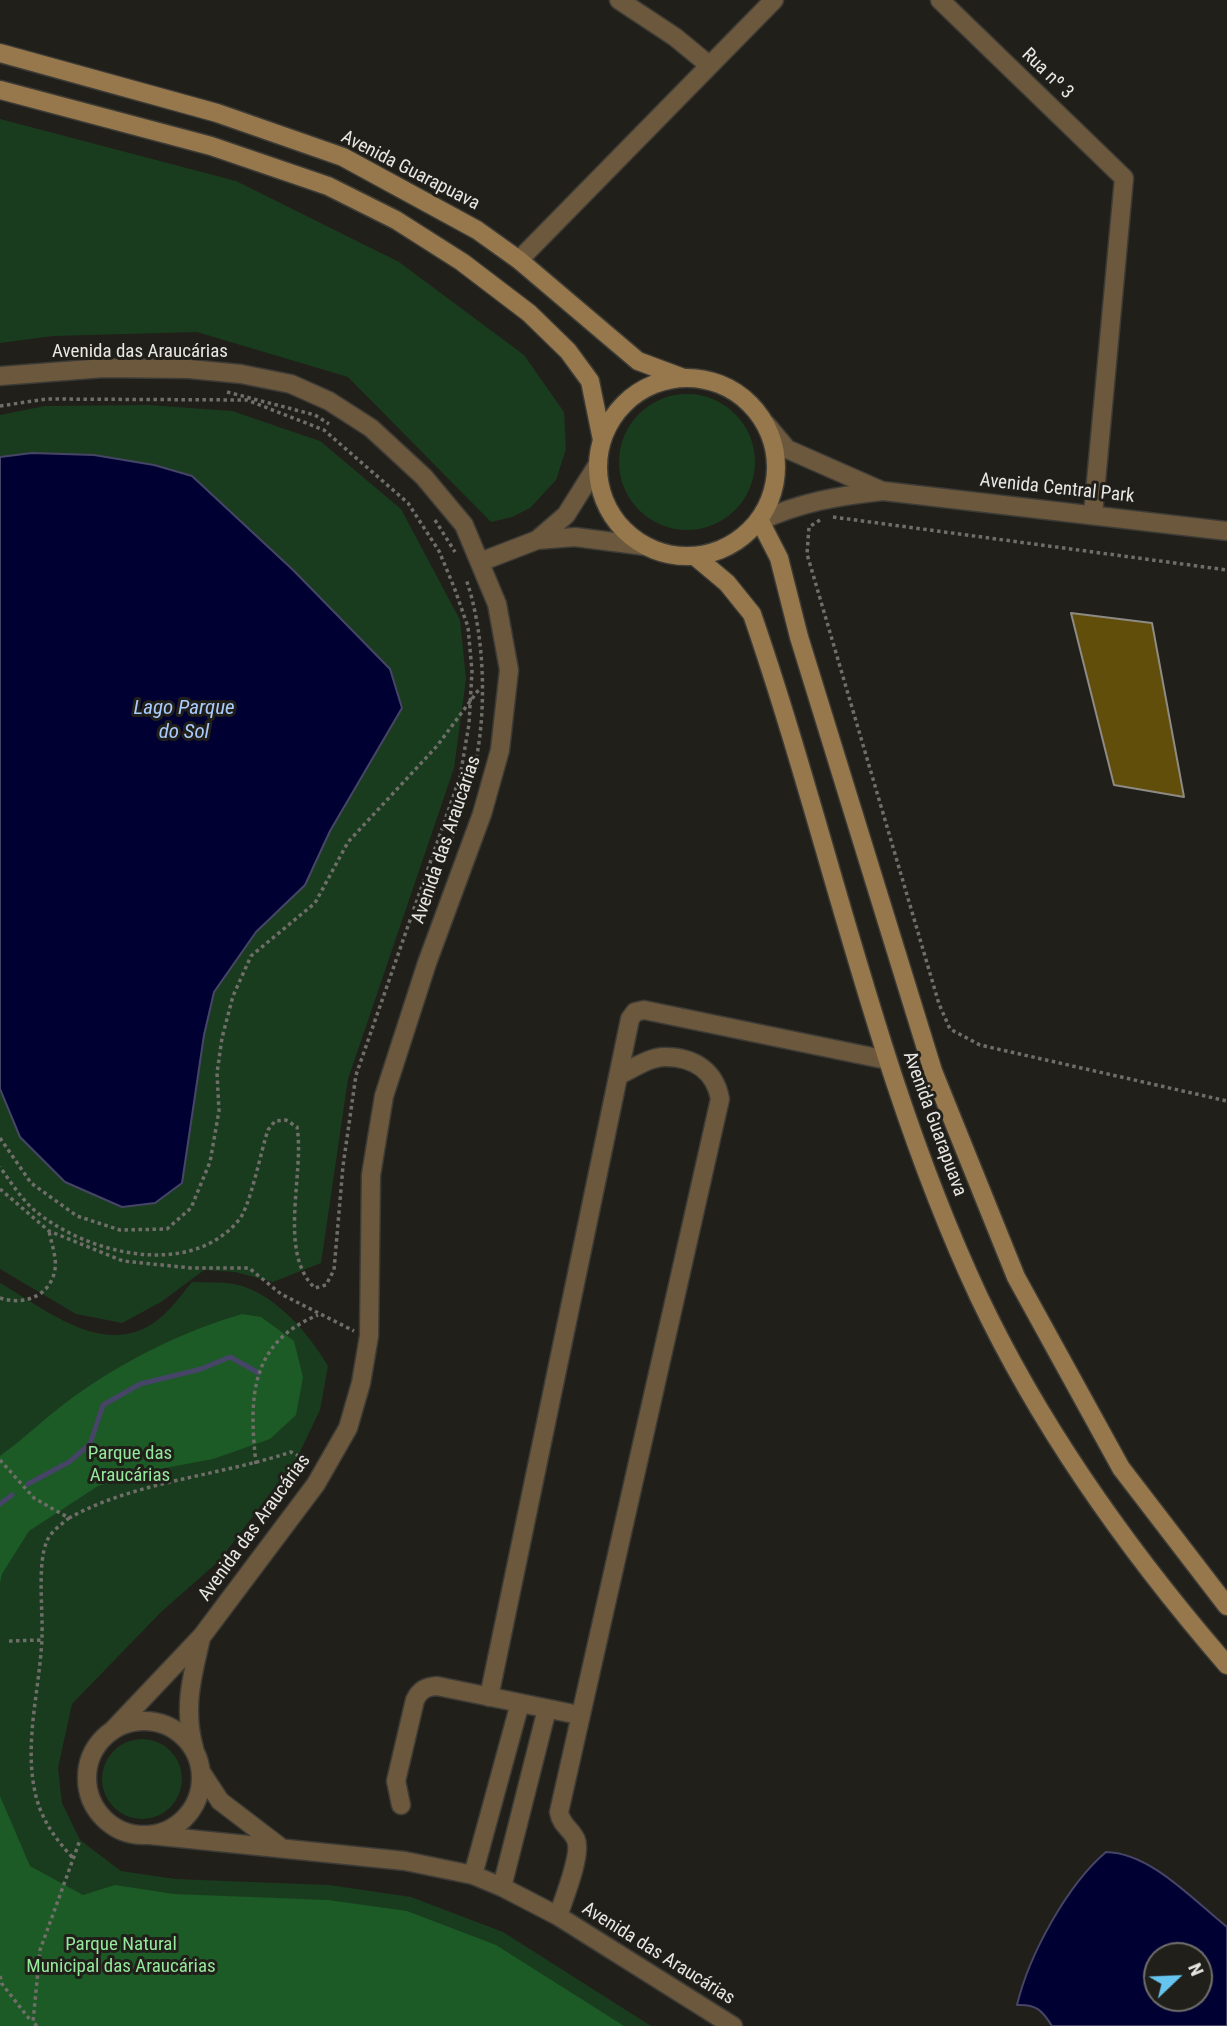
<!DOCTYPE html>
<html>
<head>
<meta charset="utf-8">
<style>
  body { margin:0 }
  #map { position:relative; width:1227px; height:2026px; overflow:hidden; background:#211f1a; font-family:"Roboto Condensed",sans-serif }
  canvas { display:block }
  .north { position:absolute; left:1143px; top:1942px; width:70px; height:70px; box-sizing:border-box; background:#211f1a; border:2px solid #716f6b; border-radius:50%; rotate:67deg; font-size:19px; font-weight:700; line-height:28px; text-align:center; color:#e8e7e4 }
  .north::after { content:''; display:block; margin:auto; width:24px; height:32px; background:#65c5ee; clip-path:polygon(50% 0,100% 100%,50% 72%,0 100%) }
</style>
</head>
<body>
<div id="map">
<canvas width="1227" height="2026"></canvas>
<div class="north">N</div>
</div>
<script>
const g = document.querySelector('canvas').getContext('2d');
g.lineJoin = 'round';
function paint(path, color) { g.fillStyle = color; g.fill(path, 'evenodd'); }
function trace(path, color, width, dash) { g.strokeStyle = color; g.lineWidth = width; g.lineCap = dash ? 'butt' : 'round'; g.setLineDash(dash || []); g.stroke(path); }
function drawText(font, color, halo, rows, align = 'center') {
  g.font = font + ' "Roboto Condensed",sans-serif'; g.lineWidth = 6; g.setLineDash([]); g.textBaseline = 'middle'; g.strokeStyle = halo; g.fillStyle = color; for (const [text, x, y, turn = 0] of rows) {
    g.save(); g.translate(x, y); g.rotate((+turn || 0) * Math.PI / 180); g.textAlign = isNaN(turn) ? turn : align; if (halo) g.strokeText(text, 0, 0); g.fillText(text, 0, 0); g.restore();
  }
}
const green = new Path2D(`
  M0,119l236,62 163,81 125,93 40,57 2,37 -10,31 -26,28 -18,9 -21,5 -143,-145 -151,-45 -144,4 -53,7z
  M619 462a68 68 0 1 1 136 0a68 68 0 1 1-136 0Z
  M148,405l84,6 88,30 81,68 59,111 6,59 -12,89 -106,311 -27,184 -48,19 -38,-10 -31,-2 -43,32 -39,21 -46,-9 -76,-45v-854l45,-9z
  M192,1282c15,1 36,-1 50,4 37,12 67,48 86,80l-8,44 -23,48 -78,103 -58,51 -89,92 -14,64 4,35 18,37 41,31 54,8 154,6 82,12 92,35 148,94h-651v-743c47,27 108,79 160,35 12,-10 22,-24 32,-36z
  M102 1779a40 40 0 1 1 80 0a40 40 0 1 1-80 0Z`);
const forest = new Path2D(`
  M242,1314l19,3 33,24 9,36 -7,38 -26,24 -57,20 -64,12 -51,15 -69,45 -27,43 -2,9v-127c25,-18 47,-40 72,-58 51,-37 109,-66 170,-84z
  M0,1796l30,70 53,29 32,-10 59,9 154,6 79,11 89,34 128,81h-624z`);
const water = new Path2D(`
  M32,453l62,2 60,10 38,11 101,94 97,99 12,39 -72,123 -25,54 -49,47 -42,60 -10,43 -22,148 -27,20 -33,4 -57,-25 -45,-45 -20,-48v-632z
  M1106,1852c45,1 87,48 121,75v99h-175c-10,-16 -16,-22 -35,-21 12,-50 50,-120 89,-153zM1199,1956v42h-42v-42z`);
const stream = new Path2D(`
  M28,1484l41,-22 21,-18 13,-39 37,-21 61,-15 29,-12 29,16
  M0,1504l12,-9`);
const building = new Path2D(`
  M1071,613l81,10 32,174 -70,-12z`);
const path = new Path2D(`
  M227,392l88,23 14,9
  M0,406l46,-7 201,1 77,30 84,73 31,48 15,36 14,40 4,44 -3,53 -9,53 -104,298 -13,91 -9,104 -8,15 -11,3c-38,-35 -10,-115 -18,-161l-11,-7 -11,1 -7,9c-7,20 -18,79 -30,91 -50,59 -154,32 -205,-12 -13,-12 -23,-28 -33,-42
  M833,517l394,53
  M435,520l20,32
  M820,520l-11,7 -2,27 132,450 11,25 30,16 247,56
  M421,924c16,-48 36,-95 50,-143 17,-59 15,-145 -5,-202
  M0,1138l31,45 46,33 43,14 47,-1 24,-21 19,-46 9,-51 -2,-38 5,-35 11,-42 18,-40 64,-53 33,-61 89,-96 43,-58
  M0,1189l49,42 74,30 68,7h58l32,26 73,37
  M0,1298c24,8 51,-2 55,-29 2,-11 -4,-27 -6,-38
  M0,1460l34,38 35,20c67,-37 150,-42 222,-66l19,10
  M256,1464c-7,-65 -7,-121 62,-149
  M69,1518c-7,6 -18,13 -22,23 -10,22 -4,70 -5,96 -2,50 -17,101 -8,150 5,29 19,49 38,70
  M9,1641l33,-1
  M0,1976l2,8 29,37
  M37,2026l-4,-4 7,-72 40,-110`);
const street = new Path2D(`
  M619,0l56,37 34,28
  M940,0l184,178 -31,336
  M519,260l255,-260
  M0,376l104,-8 85,1 52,5 50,10 38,17 42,27 53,49 40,48 33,79 12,66 -9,80 -18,64 -55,149 -43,133 -13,79 -2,161 -8,47 -13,45 -32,56 -114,152 -90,95
  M766,424l21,25 93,41
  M760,521c41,-19 78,-25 123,-30l344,40
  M537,540l29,-25 32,-51
  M480,562l57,-22 38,-3 70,9
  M489,1697l141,-678 5,-7 9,-2 243,50
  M87 1778a57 57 0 1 1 114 0a57 57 0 1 1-114 0Z
  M194,1748c-11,-39 -2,-72 7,-110
  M201,1772l19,29 59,45
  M401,1805l-5,-24 19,-81c5,-10 10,-13 22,-14l142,29
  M150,1835l255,26 68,14 29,12 56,29 175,110
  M473,1875l47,-172
  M502,1887l45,-178
  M558,1916c5,-15 24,-62 18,-76 -4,-11 -15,-14 -17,-28l161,-713c-5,-28 -26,-42 -55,-42 -16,0 -33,12 -47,19`);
const secondary = new Path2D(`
  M0,53l217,60 126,44 134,73 42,30 119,101 43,16
  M0,90l211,56 117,40 68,34 66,42 67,51 39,38 22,30 12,59
  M598 467a89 89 0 1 1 178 0a89 89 0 1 1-178 0Z
  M760,521l19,37 20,79 134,434 83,206 105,191 106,138
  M696,557l31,26 25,31c78,226 125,465 227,683 64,135 151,256 248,368`);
const streetNames = [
  ["Rua nº 3",1047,74,44],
  ["Avenida Guarapuava",410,171,27],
  ["Avenida das Araucárias",140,352],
  ["Avenida Central Park",1057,489,6],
  ["Avenida das Araucárias",447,840,-71],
  ["Avenida Guarapuava",934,1124,70],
  ["Avenida das Araucárias",255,1528,-54],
  ["Avenida das Araucárias",658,1954,32]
];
const parkNames = [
  ["Parque das",130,1454],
  ["Araucárias",130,1476],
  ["Parque Natural",121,1945],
  ["Municipal das Araucárias",121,1967]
];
const waterNames = [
  ["Lago Parque",184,709],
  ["do Sol",184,733]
];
paint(green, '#1a3c1e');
paint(forest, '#1c5a26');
paint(water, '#000032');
trace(water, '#464567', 2);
trace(stream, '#464567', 5);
paint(building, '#614e0b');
trace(building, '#8d8b84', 2);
trace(street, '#3d3b36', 21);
trace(secondary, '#3d3b36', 21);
trace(path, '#6f6e69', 3.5, [3.5, 3.5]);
trace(street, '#6b583d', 18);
trace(secondary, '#96784c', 18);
drawText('19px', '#e8e7e4', '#211f1a', streetNames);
drawText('19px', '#93e89b', '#211f1a', parkNames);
drawText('italic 21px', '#aacbfe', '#211f1a', waterNames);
</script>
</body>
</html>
